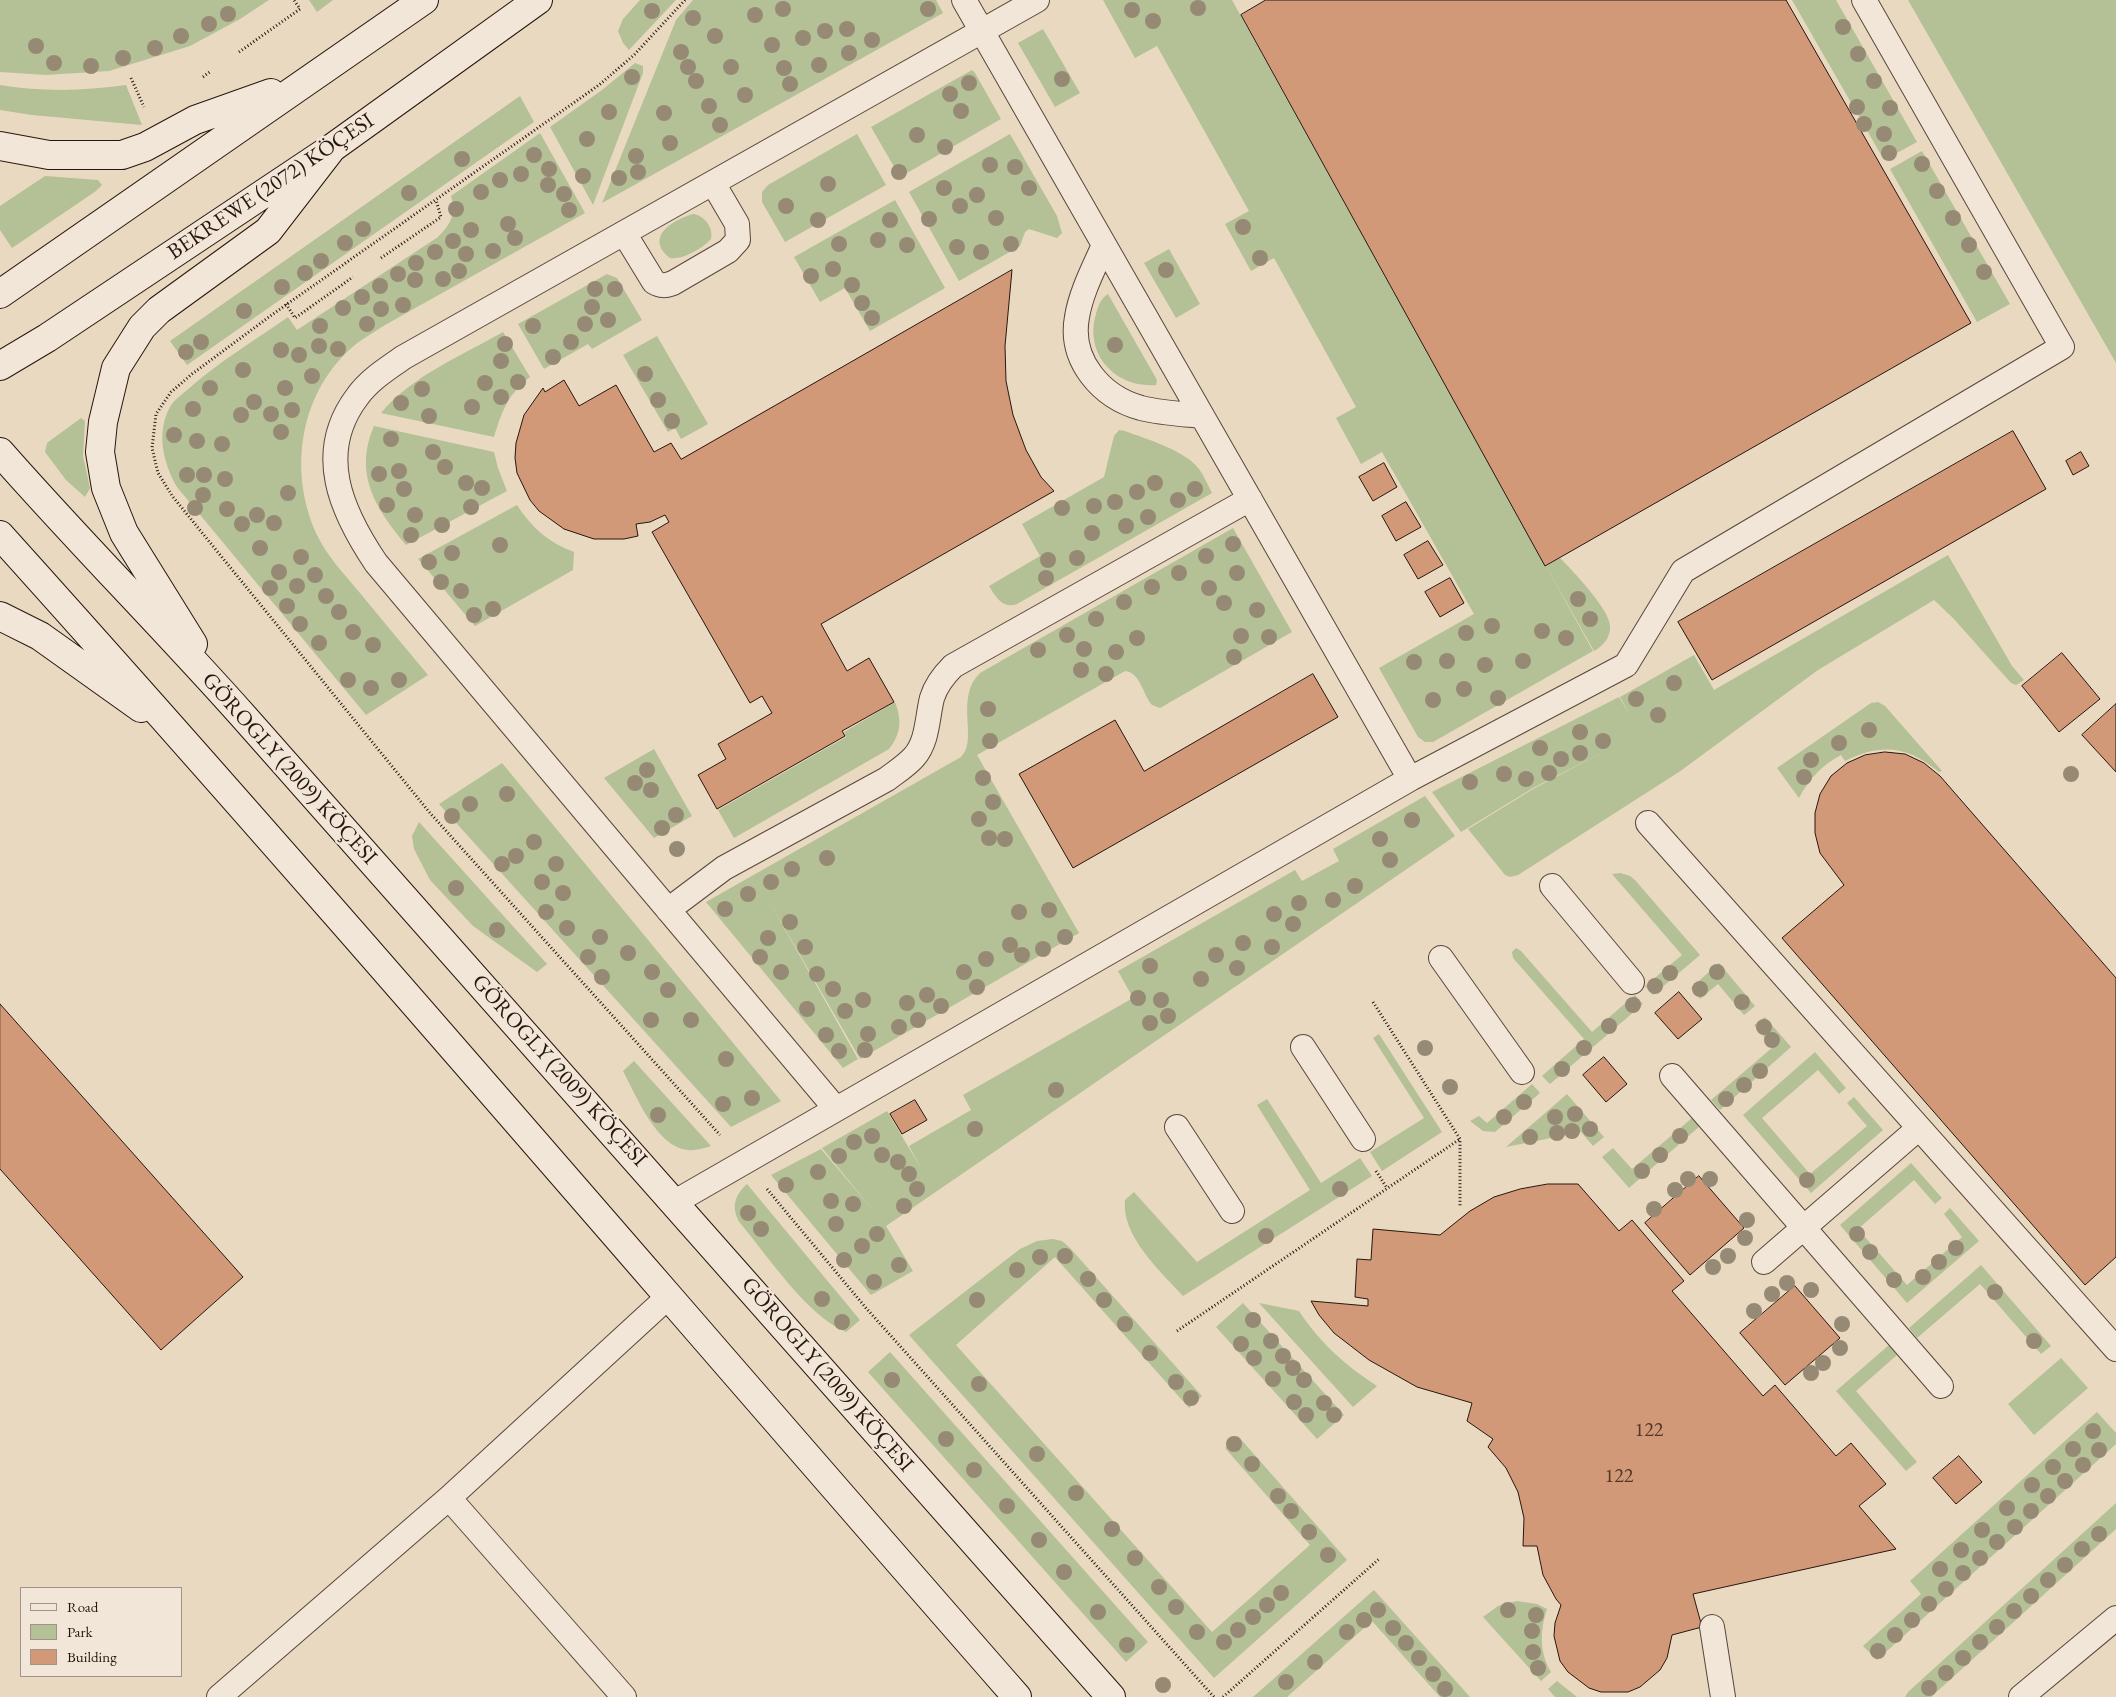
<!DOCTYPE html>
<html>
<head>
<meta charset="utf-8">
<style>
  body { margin:0 }
  #map { position:relative; width:2116px; height:1697px; overflow:hidden; background:#e9d9c1; font-family:"EB Garamond",serif }
  canvas { display:block }
  .legend { position:absolute; left:20px; top:1587px; width:162px; height:90px; box-sizing:border-box; background:#f1e6d7; border:1px solid #a19387; margin:0; padding:6px 9px; list-style:none; font-size:15px; color:#28160e }
  .legend li { display:flex; align-items:center; gap:10px; height:25px }
  .legend b { width:25px; border:1px solid #a19387 }
</style>
</head>
<body>
<div id="map">
<canvas width="2116" height="1697"></canvas>
<ul class="legend">
<li><b style="height:6px;background:#f1e6d7"></b>Road</li>
<li><b style="height:14px;background:#b4c095"></b>Park</li>
<li><b style="height:14px;background:#d29979"></b>Building</li>
</ul>
</div>
<script>
const g = document.querySelector('canvas').getContext('2d');
g.lineJoin = 'round';
function paint(path, color) { g.fillStyle = color; g.fill(path, 'evenodd'); }
function trace(path, color, width, dash) { g.strokeStyle = color; g.lineWidth = width; g.lineCap = dash ? 'butt' : 'round'; g.setLineDash(dash || []); g.stroke(path); }
function drawText(font, color, halo, rows, align = 'center') {
  g.font = font + ' "EB Garamond",serif'; g.lineWidth = 5; g.setLineDash([]); g.textBaseline = 'middle'; g.strokeStyle = halo; g.fillStyle = color; for (const [text, x, y, turn = 0] of rows) {
    g.save(); g.translate(x, y); g.rotate((+turn || 0) * Math.PI / 180); g.textAlign = isNaN(turn) ? turn : align; if (halo) g.strokeText(text, 0, 0); g.fillText(text, 0, 0); g.restore();
  }
}
const green = new Path2D(`
  M0,0h269l-29,19 -50,27 -81,25 -63,4 -46,-3z
  M309,0h24l-16,12z
  M640,0h36l-47,50 -6,-7 -5,-12 5,-12z
  M693,0h243l7,13 -341,190 74,-183z
  M1103,0h129l361,651 -160,91h-8l-7,-5 -39,-69 95,-54 -92,-162 -21,12 -25,-46 20,-11 -82,-149 -23,13 -26,-47 24,-13 -92,-165 -22,12z
  M1792,0h44l81,142 -33,18z
  M1908,0h208v363z
  M1043,29l37,64 -25,14 -37,-64z
  M635,63l8,3v7l-50,132 -43,-78 52,-37z
  M972,70l3,3 26,46 -101,58 -29,-50z
  M0,85c42,7 84,6 126,0l16,40 -110,-10 -32,-5z
  M520,96l14,26 -347,243 -17,-24z
  M540,133l45,80 -200,112c-9,6 -20,12 -29,19 -56,46 -69,126 -39,191 10,21 28,40 43,58 22,27 45,54 68,82l-62,40 -189,-228c-14,-24 -21,-55 -7,-80 4,-7 11,-12 16,-16 31,-28 68,-50 102,-74l9,13 141,-93c13,-13 18,-23 13,-41z
  M857,134l29,51 -101,57 -23,-40v-10l6,-7z
  M1010,134l47,82 5,17 -5,5 -28,-9 -4,3 -5,14 -61,35 -50,-89z
  M1922,151l88,153 -33,18 -87,-153z
  M45,176l53,4 4,5 -6,6 -84,57 -12,-18v-24z
  M895,200l50,88 -75,43 -25,-43 -25,14 -26,-45z
  M693,214c11,1 21,14 18,25 -8,9 -28,21 -41,19 -26,-21 3,-38 23,-44z
  M1169,249l31,55 -24,14 -32,-55z
  M607,274l10,4 25,42 -50,29 -4,-5 -44,25 -26,-45z
  M1108,294l49,86 -1,5c-41,3 -72,-31 -60,-71 2,-8 5,-16 12,-20z
  M503,332l27,45c-22,17 -28,34 -36,60l-113,-24c29,-36 82,-58 122,-81z
  M657,336l51,88 -27,15 -6,-11 -7,4 -45,-77z
  M81,418l4,3 -2,35 7,32 -5,9 -19,-17 -21,-28 2,-9z
  M374,426l120,26 4,16 9,23 -101,54c-30,-36 -53,-71 -32,-119z
  M1119,430l6,1c21,8 60,19 74,38 5,7 9,16 13,24l-195,111c-15,5 -21,-7 -28,-18l51,-30 -18,-32 82,-47 10,-41z
  M517,505c14,22 32,38 57,47l-1,18 -98,56 -57,-67z
  M1233,528l59,104 -132,76 -8,-3c-9,-10 -12,-33 -27,-34l-148,84 102,178 -219,126 -94,-163 92,163 -15,9 -137,-166 255,-145c18,-17 -7,-59 19,-84z
  M1948,555l64,111 12,14 -8,5 -5,-2 -58,-65 -19,-18 -116,70 -139,102 -161,103 -8,2 -5,-2 -37,-46 65,-40 74,-39 -74,38 -72,44 -29,-40 187,-95 11,18 -10,-18 74,-42 20,35z
  M1560,558c12,12 50,52 50,68 1,11 -7,20 -16,25l-48,-85z
  M895,702c7,18 6,32 -6,47l-155,89 -16,-28 128,-73 -2,-5z
  M1878,702l7,4 57,65 -3,1c-32,-26 -57,-29 -94,-11l-4,-6c-19,10 -32,24 -42,43l-22,-30 94,-65z
  M654,749l38,67 -38,22 -50,-60z
  M502,763l279,338 -50,26 -292,-323z
  M1425,796l30,40 -569,390 27,45 -42,24 -100,-120 50,-26 52,61 -51,-62 65,-37 35,59 -13,-24 62,-36 -8,-15 170,-97 -15,-27 177,-101 7,11 37,-20 -6,-12z
  M419,822l128,142 -10,8 -64,-46 -43,-46 -16,-31 -2,-13z
  M1620,873l10,3 5,4 65,75 -47,40 -8,-9 37,-31 -70,-81z
  M1516,948l5,3 71,81 43,-37 8,9 -93,80 -8,-8 42,-37 -71,-81 -1,-6z
  M1719,963l36,43 -11,9 -26,-31 -18,15 -9,-11z
  M1765,1017l26,30 -71,63 -9,-10 62,-53 -19,-22z
  M1379,1034l63,98 -60,39 -12,-19 54,-34 -51,-80z
  M1815,1052l31,36 -7,6 -21,-24 -56,48 48,56 57,-48 -20,-23 7,-6 29,33 -72,63 -68,-78z
  M634,1061l77,85c-7,2 -16,5 -23,4 -32,-3 -52,-55 -65,-79z
  M1532,1084l8,9 -45,39 -12,-1 -13,-10 9,-5 8,7z
  M1567,1094l37,43 -11,9 -12,-14 -75,15z
  M1267,1099l54,84 39,-25 12,18 -189,120c-22,-24 -62,-60 -58,-96l9,-8 63,70 113,-72 -53,-85z
  M1692,1118l8,8 -71,62 -27,-31 11,-9 19,21z
  M1911,1163l31,35 -7,6 -21,-24 -56,49 49,56 55,-48 -18,-23 6,-6 29,33 -72,62 -67,-78z
  M747,1184l113,136 -14,12c-39,-16 -78,-76 -106,-109 -9,-15 -6,-27 7,-39z
  M1053,1239l9,2 8,7 132,148 -13,12 -134,-151 -99,88 256,287 98,-87 -85,-97 13,-12 109,124 -133,118 -305,-343 111,-86 17,-8z
  M1981,1265l70,81 -10,8 -61,-70 -63,54 -8,-10z
  M1243,1303l101,112 -27,24 -101,-112z
  M1259,1303l40,8c21,32 46,54 78,75l-24,21z
  M1889,1345l8,10 -41,36 61,71 -11,9 -70,-80z
  M890,1352l258,290 -22,20 -258,-290z
  M2061,1358l27,30 -54,47 -26,-31z
  M2097,1412l19,21v11l-239,216 -14,-14 58,-52 -11,-13z
  M2116,1503v26l-185,168h-26l3,-5z
  M1374,1590l96,107h-30l-68,-76 -85,76h-34z
  M1517,1601l20,3 10,5c-7,21 -8,43 4,63l-10,9 -58,-64 15,-11z
  M1557,1681l20,16h-22l-7,-8z`);
const building = new Path2D(`
  M1266,0h520l185,323 -426,243 -304,-551z
  M1012,270l-7,76 1,35 7,34 13,35 15,27 13,14 -233,133 26,47 22,-13 25,44 -52,29 3,5 -128,73 -19,-34 28,-16 -8,-15 54,-31 -10,-17 -12,7 -98,-171 17,-10 -4,-7 -15,7 -14,2 2,12 -14,3h-30l-30,-10 -25,-18 -9,-11 -13,-27 -2,-15 1,-15 8,-28 19,-27 2,4 19,-12 15,26 37,-21 38,67 17,-9 10,16z
  M2013,431l33,58 -334,191 -34,-58z
  M2081,452l8,14 -16,9 -7,-14z
  M1384,463l13,24 -24,14 -14,-24z
  M1406,502l15,25 -25,14 -14,-25z
  M1428,541l15,24 -25,14 -14,-24z
  M1450,578l14,25 -24,14 -15,-25z
  M2062,653l38,46 -41,33 -37,-46z
  M1313,674l25,43 -265,151 -54,-94 96,-54 29,51z
  M2116,704v68l-34,-37z
  M1885,752l20,2 19,9 16,13 176,202v279l-31,28 -303,-347 62,-53 -24,-32 -5,-20v-20l5,-19 11,-18 16,-13 18,-8z
  M1679,992l23,27 -24,20 -23,-26z
  M0,1004l243,273 -82,73 -161,-181z
  M1604,1057l23,27 -21,18 -23,-27z
  M915,1100l12,20 -25,14 -12,-20z
  M1699,1176l45,52 -54,47 -45,-52z
  M1548,1184h30l41,47 13,-11 52,61 -12,10 91,105 12,-11 61,71 15,-13 35,41 -27,22 37,43 -203,45 9,33 -30,8 -5,23 -7,12 -20,17 -12,5h-27l-12,-4 -21,-16 -8,-11 -6,-25 1,-13 6,-18 -5,-6 -13,-24 -6,-29h-14l1,-28 -6,-26 -12,-24 -18,-21 5,-8 -26,-18 5,-18 -55,-16 -48,-27 -35,-27 -15,-18 -8,-14 57,5v-7l-13,-2 2,-38 14,1 2,-31 67,6 30,-24 24,-14 26,-8z
  M1795,1286l45,52 -55,47 -45,-52z
  M1959,1456l23,26 -26,22 -23,-26z`);
const path = new Path2D(`
  M685,0l-51,55 -35,30 -326,229 -81,60 -21,18 -15,22 -4,34 6,25 15,24 257,316 290,322
  M239,52l61,-43 -6,-9
  M203,77l8,-6
  M131,78l13,29
  M381,258l60,-41 -5,-17
  M286,304l9,14 58,-41
  M1373,1002l87,137v68
  M1376,1171l11,17
  M767,1189l99,119 348,389
  M1177,1331l283,-192
  M1223,1697l156,-138`);
const lane = new Path2D(`
  M964,0l446,779
  M624,233l30,49c7,4 11,4 19,1l55,-32 10,-11 -1,-16 -24,-41
  M1104,245c-10,23 -23,47 -27,72 -8,43 24,80 64,91 20,5 41,6 61,8
  M1648,823l468,526
  M1552,886l80,96
  M668,910l56,-42 163,-89c9,-7 19,-13 27,-22 14,-16 13,-39 18,-59 4,-13 11,-22 21,-32l297,-167
  M1441,958l81,114
  M1303,1047l60,92
  M1672,1076l269,310
  M836,1109l-460,-546c-35,-52 -61,-110 -19,-166 12,-17 31,-29 47,-40l633,-357
  M1177,1127l55,84
  M675,1202l735,-423 216,-114 57,-94 379,-224 -198,-347
  M1764,1262l155,-134
  M449,1498l175,199
  M1712,1627l11,70
  M219,1697l230,-199 219,-201
  M2021,1697l95,-79`);
const secondary = new Path2D(`
  M0,146l49,9h73l23,-8 50,-27 76,-27
  M0,294l424,-294
  M0,366l47,-28 285,-190 206,-148
  M0,452c79,90 164,175 244,265 289,326 578,653 867,980
  M0,535c344,382 678,775 1017,1162
  M0,616l40,20 101,72
  M193,644l-69,-111 -18,-45 -6,-36 3,-30 13,-54 26,-41 17,-17 109,-79 64,-83`);
const trees = [
  [1198,8],
  [783,9],
  [928,9],
  [1132,10],
  [652,11],
  [228,14],
  [755,15],
  [693,18],
  [1153,21],
  [209,24],
  [1843,27],
  [847,29],
  [825,31],
  [181,36],
  [715,36],
  [803,38],
  [872,40],
  [772,45],
  [36,46],
  [155,48],
  [681,52],
  [849,53],
  [1858,54],
  [123,58],
  [54,63],
  [819,65],
  [91,66],
  [688,67],
  [731,67],
  [784,68],
  [632,77],
  [1062,79],
  [696,81],
  [1874,81],
  [969,83],
  [790,84],
  [950,94],
  [745,95],
  [709,106],
  [1857,107],
  [1890,108],
  [961,111],
  [609,112],
  [664,113],
  [1864,124],
  [720,125],
  [1884,134],
  [917,135],
  [587,139],
  [670,143],
  [945,147],
  [1889,153],
  [534,155],
  [636,156],
  [462,159],
  [1922,164],
  [990,165],
  [1015,167],
  [549,169],
  [638,172],
  [899,172],
  [521,174],
  [583,176],
  [619,178],
  [500,180],
  [828,184],
  [548,185],
  [944,188],
  [1029,188],
  [1937,191],
  [481,192],
  [409,193],
  [564,194],
  [977,195],
  [786,206],
  [960,206],
  [456,209],
  [569,210],
  [996,218],
  [1953,218],
  [929,219],
  [818,220],
  [890,220],
  [508,224],
  [1243,227],
  [363,229],
  [471,230],
  [515,238],
  [878,240],
  [453,241],
  [345,243],
  [839,244],
  [1011,244],
  [907,245],
  [1969,245],
  [957,247],
  [493,251],
  [435,252],
  [981,252],
  [466,254],
  [1260,258],
  [321,261],
  [416,263],
  [833,269],
  [1166,270],
  [459,271],
  [1984,272],
  [305,273],
  [398,274],
  [811,276],
  [443,279],
  [415,280],
  [852,285],
  [380,286],
  [282,287],
  [595,289],
  [615,289],
  [362,297],
  [862,303],
  [403,305],
  [592,307],
  [343,308],
  [381,309],
  [244,311],
  [872,318],
  [608,320],
  [367,324],
  [585,324],
  [320,326],
  [533,326],
  [201,342],
  [571,342],
  [505,344],
  [1115,345],
  [319,346],
  [338,349],
  [281,350],
  [186,352],
  [299,355],
  [553,357],
  [501,361],
  [243,370],
  [645,374],
  [312,376],
  [518,382],
  [485,383],
  [210,388],
  [285,388],
  [422,389],
  [501,397],
  [658,400],
  [254,402],
  [401,403],
  [472,407],
  [193,409],
  [292,410],
  [271,414],
  [241,415],
  [429,416],
  [672,421],
  [281,432],
  [174,435],
  [391,439],
  [197,441],
  [222,444],
  [433,452],
  [445,467],
  [399,471],
  [379,474],
  [187,475],
  [204,475],
  [225,479],
  [466,483],
  [1155,483],
  [482,488],
  [404,489],
  [1195,489],
  [1137,492],
  [288,493],
  [203,495],
  [1178,500],
  [1115,502],
  [387,505],
  [1094,506],
  [471,507],
  [195,508],
  [1062,508],
  [227,509],
  [257,515],
  [415,515],
  [1148,517],
  [274,523],
  [242,524],
  [442,525],
  [1126,526],
  [1092,533],
  [411,535],
  [1233,544],
  [500,545],
  [260,548],
  [452,553],
  [1206,556],
  [301,557],
  [1077,558],
  [1048,560],
  [429,562],
  [279,572],
  [1179,573],
  [1237,573],
  [315,575],
  [1046,578],
  [441,582],
  [297,586],
  [1152,587],
  [270,588],
  [1209,588],
  [461,591],
  [326,596],
  [1578,599],
  [1124,602],
  [1224,603],
  [287,606],
  [493,609],
  [1257,610],
  [339,612],
  [474,615],
  [1096,619],
  [1590,619],
  [300,624],
  [1492,626],
  [1542,631],
  [353,632],
  [1466,633],
  [1067,635],
  [1241,636],
  [1269,637],
  [1137,638],
  [1566,638],
  [319,643],
  [373,645],
  [1084,649],
  [1038,650],
  [1116,652],
  [1234,657],
  [1447,661],
  [1523,661],
  [1414,662],
  [1485,665],
  [1081,670],
  [1106,674],
  [348,680],
  [399,680],
  [1674,683],
  [371,688],
  [1464,689],
  [1498,698],
  [1636,699],
  [1433,700],
  [988,709],
  [1658,715],
  [1869,730],
  [1580,732],
  [990,741],
  [1603,741],
  [1839,743],
  [1540,748],
  [1580,753],
  [1561,759],
  [1811,760],
  [647,770],
  [1549,773],
  [1504,774],
  [2071,774],
  [1804,777],
  [983,778],
  [1526,779],
  [1470,782],
  [635,783],
  [651,790],
  [507,794],
  [993,802],
  [470,804],
  [676,815],
  [452,816],
  [979,819],
  [1412,820],
  [662,828],
  [989,838],
  [1005,839],
  [1380,839],
  [534,842],
  [677,849],
  [516,856],
  [827,858],
  [1390,860],
  [502,864],
  [556,864],
  [792,869],
  [542,882],
  [771,882],
  [1355,886],
  [456,888],
  [563,893],
  [748,894],
  [1333,900],
  [1299,903],
  [725,909],
  [1049,910],
  [546,912],
  [1019,912],
  [1274,914],
  [790,922],
  [1293,924],
  [567,928],
  [497,930],
  [600,937],
  [1065,937],
  [768,938],
  [1243,943],
  [1010,945],
  [805,947],
  [1272,947],
  [1043,949],
  [628,953],
  [1022,955],
  [1216,955],
  [588,957],
  [760,957],
  [986,959],
  [1150,966],
  [1237,968],
  [652,972],
  [781,972],
  [964,972],
  [1717,972],
  [1670,973],
  [817,974],
  [602,977],
  [1201,979],
  [1655,986],
  [977,987],
  [833,989],
  [1700,989],
  [668,990],
  [927,995],
  [1138,998],
  [863,1000],
  [1161,1000],
  [1742,1002],
  [907,1003],
  [1633,1005],
  [941,1006],
  [807,1009],
  [845,1011],
  [1168,1016],
  [651,1020],
  [691,1020],
  [918,1020],
  [1150,1023],
  [1609,1026],
  [899,1027],
  [1764,1027],
  [868,1034],
  [826,1035],
  [1772,1040],
  [1425,1048],
  [1584,1048],
  [865,1050],
  [839,1051],
  [726,1059],
  [1562,1069],
  [1760,1071],
  [1744,1085],
  [1450,1087],
  [1056,1090],
  [752,1098],
  [1726,1099],
  [1524,1102],
  [723,1104],
  [1575,1114],
  [658,1115],
  [1504,1117],
  [1555,1117],
  [975,1129],
  [1590,1129],
  [1572,1131],
  [1557,1133],
  [872,1136],
  [1680,1136],
  [1530,1137],
  [854,1142],
  [882,1155],
  [1660,1155],
  [839,1156],
  [898,1162],
  [1642,1171],
  [818,1172],
  [909,1174],
  [1688,1179],
  [1710,1179],
  [1807,1180],
  [786,1185],
  [917,1189],
  [1340,1189],
  [1675,1190],
  [831,1201],
  [853,1204],
  [904,1206],
  [1654,1209],
  [748,1213],
  [1747,1220],
  [836,1224],
  [761,1229],
  [877,1234],
  [1857,1234],
  [1266,1236],
  [1745,1238],
  [862,1246],
  [1956,1248],
  [1870,1252],
  [1065,1256],
  [1728,1256],
  [1040,1257],
  [844,1260],
  [1939,1262],
  [899,1265],
  [1713,1267],
  [1017,1270],
  [1923,1277],
  [1088,1279],
  [1894,1280],
  [874,1282],
  [1787,1283],
  [1811,1290],
  [1995,1292],
  [1772,1294],
  [822,1299],
  [977,1300],
  [1104,1300],
  [1754,1311],
  [1253,1320],
  [842,1322],
  [1125,1324],
  [1842,1324],
  [1271,1341],
  [2034,1341],
  [1241,1344],
  [1840,1348],
  [1150,1353],
  [1283,1356],
  [1254,1358],
  [1823,1363],
  [1293,1368],
  [1811,1373],
  [1273,1379],
  [892,1380],
  [1304,1380],
  [1176,1382],
  [979,1384],
  [1191,1398],
  [1294,1402],
  [1324,1403],
  [1306,1415],
  [1334,1415],
  [2093,1431],
  [946,1439],
  [1234,1444],
  [2073,1449],
  [2099,1450],
  [1037,1454],
  [1252,1464],
  [2083,1465],
  [2053,1467],
  [974,1470],
  [2065,1481],
  [2032,1485],
  [1076,1493],
  [1278,1496],
  [2048,1496],
  [1007,1506],
  [2007,1508],
  [1291,1511],
  [2031,1511],
  [2015,1527],
  [1112,1529],
  [1982,1530],
  [1309,1532],
  [2099,1534],
  [1039,1540],
  [1997,1542],
  [2082,1549],
  [1961,1550],
  [1328,1555],
  [1135,1558],
  [1980,1558],
  [2065,1565],
  [1940,1569],
  [1064,1572],
  [1963,1573],
  [2048,1580],
  [1159,1587],
  [1946,1589],
  [1281,1593],
  [2031,1596],
  [1929,1604],
  [1267,1605],
  [1176,1607],
  [1378,1610],
  [1508,1610],
  [2014,1611],
  [1098,1612],
  [1536,1615],
  [1253,1617],
  [1364,1620],
  [1912,1620],
  [1997,1627],
  [1393,1628],
  [1238,1630],
  [1532,1631],
  [1197,1632],
  [1347,1632],
  [1895,1635],
  [1224,1642],
  [1980,1642],
  [1406,1643],
  [1127,1645],
  [1878,1651],
  [1533,1652],
  [1419,1658],
  [1963,1658],
  [1315,1662],
  [1538,1668],
  [1946,1673],
  [1433,1674],
  [1286,1682],
  [1163,1685],
  [1929,1688],
  [1445,1689]
];
const numberNames = [
  ["122",1649,1431],
  ["122",1619,1477]
];
const streetNames = [
  ["BEKREWE (2072) KÖÇESI",271,187,-34],
  ["GÖROGLY (2009) KÖÇESI",289,769,48],
  ["GÖROGLY (2009) KÖÇESI",559,1071,48],
  ["GÖROGLY (2009) KÖÇESI",827,1375,49]
];
paint(green, '#b4c095');
paint(building, '#d29979');
trace(building, '#28160e', 1);
trace(lane, '#58473b', 26);
trace(secondary, '#28160e', 30);
trace(path, '#28160e', 3, [1, 2.5]);
trace(lane, '#f1e6d7', 24);
trace(secondary, '#f1e6d7', 28);
g.fillStyle = '#968a75';
for (const [x, y] of trees) { g.beginPath(); g.arc(x, y, 8, 0, 2 * Math.PI); g.fill(); }
drawText('20px', '#523729', null, numberNames);
drawText('22px', '#28160e', '#f1e6d7', streetNames);
</script>
</body>
</html>
